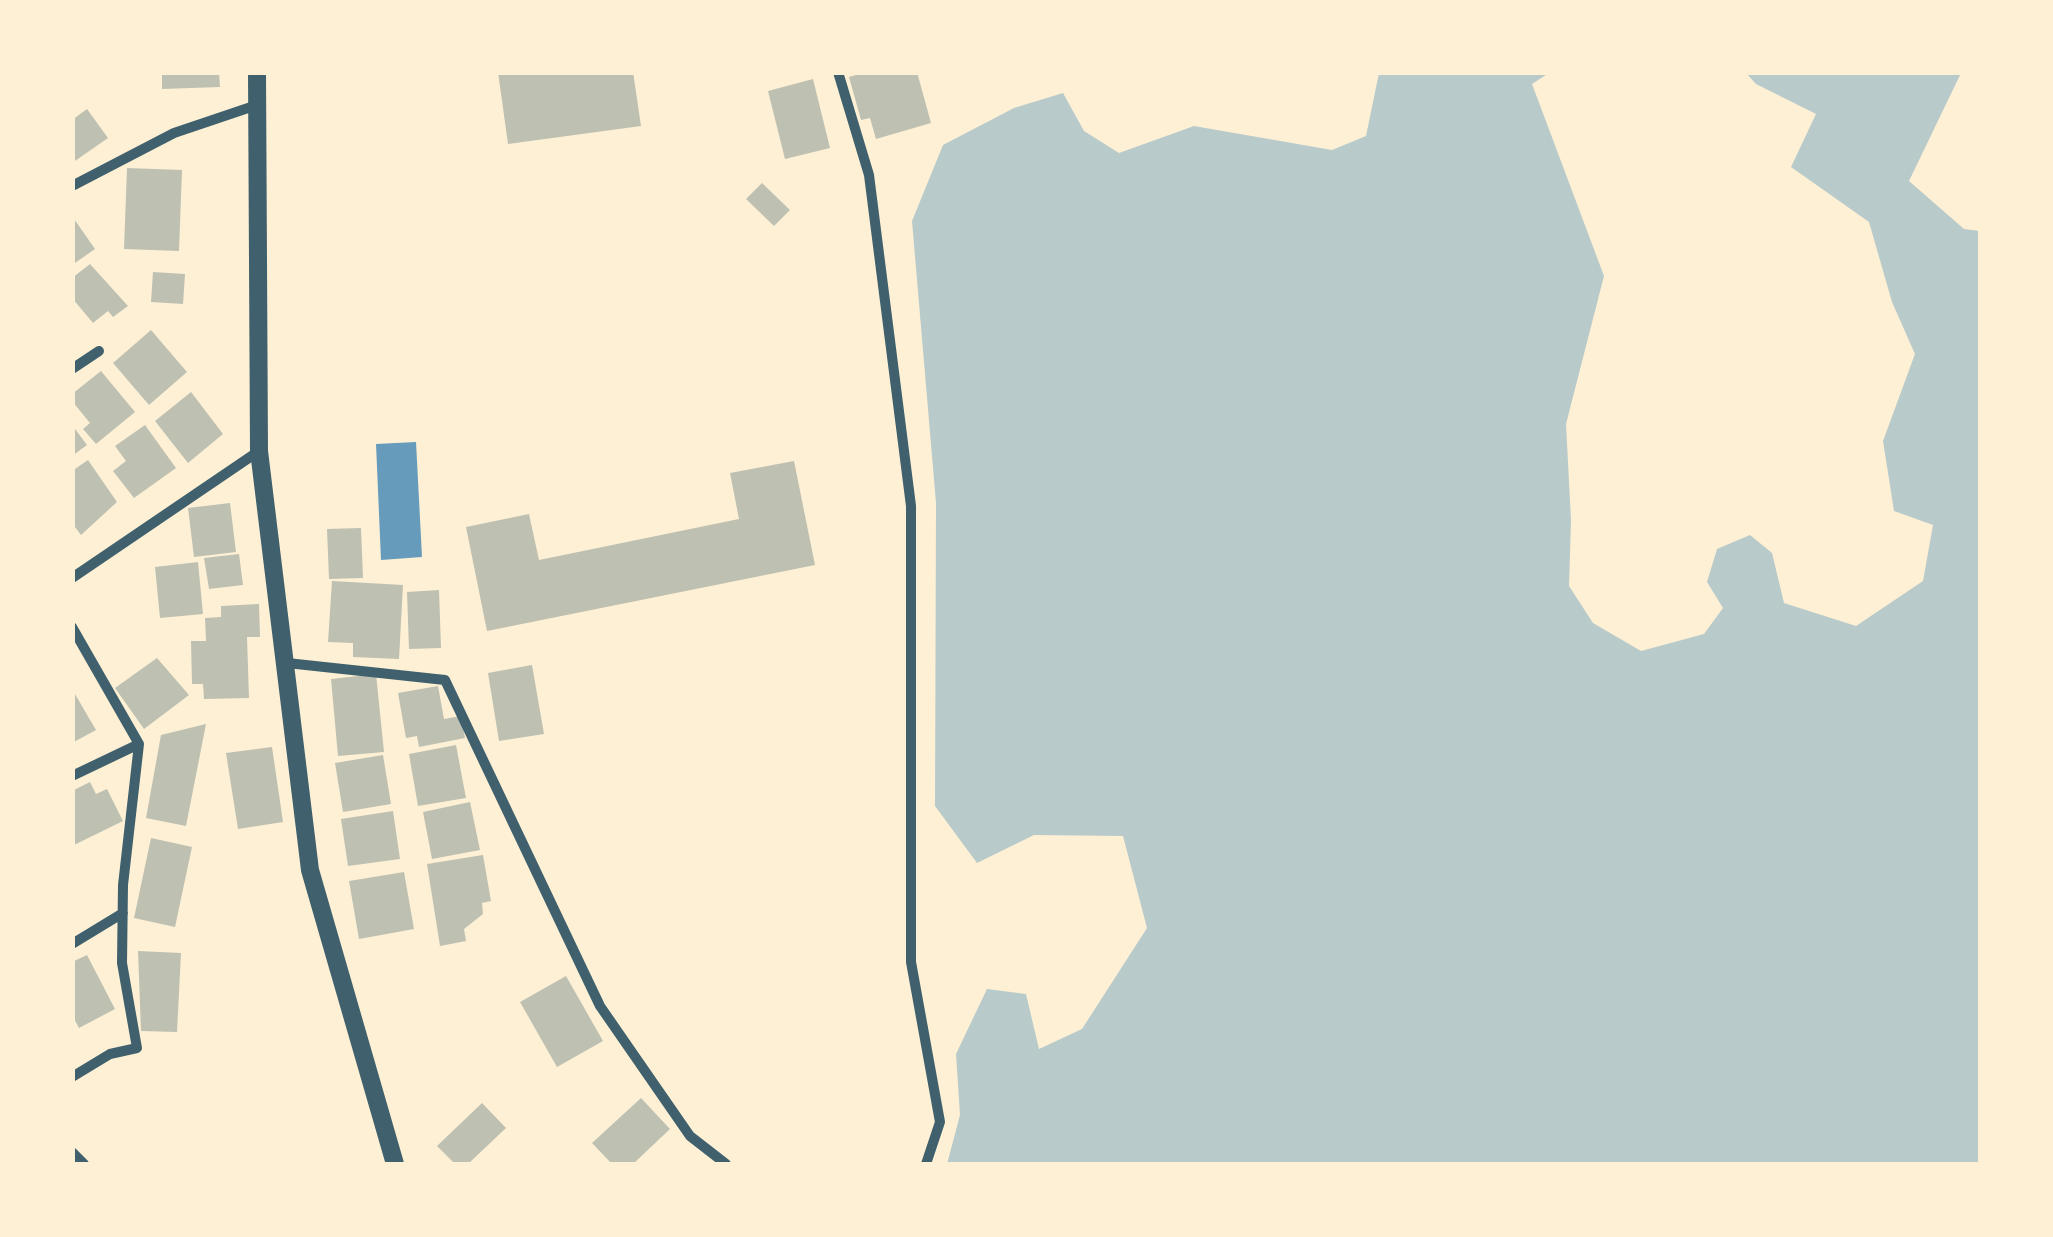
<!DOCTYPE html>
<html>
<head>
<meta charset="utf-8">
<style>
  body { margin:0 }
  #map { position:relative; width:2053px; height:1237px; overflow:hidden; background:#fdf0d5; font-family:"Sofia Sans Condensed",sans-serif }
  canvas { display:block }
  .frame { position:absolute; inset:0; border:75px solid #fdf0d5; pointer-events:none }
</style>
</head>
<body>
<div id="map">
<canvas width="2053" height="1237"></canvas>
<div class="frame"></div>
</div>
<script>
const g = document.querySelector('canvas').getContext('2d');
g.lineJoin = 'round';
function paint(path, color) { g.fillStyle = color; g.fill(path, 'evenodd'); }
function trace(path, color, width, dash) { g.strokeStyle = color; g.lineWidth = width; g.lineCap = dash ? 'butt' : 'round'; g.setLineDash(dash || []); g.stroke(path); }
const green = new Path2D(`
  M1379,73h170l-17,11 72,192 -38,148 5,96 -2,66 24,37 48,28 63,-17 19,-26 -16,-26 10,-33 33,-14 22,18 12,50 72,23 67,-45 10,-56 -39,-14 -11,-70 32,-87 -23,-52 -23,-80 -78,-55 25,-53 -60,-30 -10,-11h215l-52,108 55,48 16,2v933h-1033l13,-49 -4,-61 31,-65 39,5 13,55 43,-20 65,-101 -24,-92 -89,-1 -57,28 -42,-57 1,-303 -24,-282 31,-76 71,-37 49,-15 21,38 35,22 75,-27 138,24 34,-14z`);
const water = new Path2D(`
  M416,442l6,115 -41,3 -5,-116z`);
const building = new Path2D(`
  M162,72h57l1,15 -58,2z
  M498,72h135l8,54 -133,18z
  M866,72h51l14,51 -55,16 -6,-21 -9,2 -12,-43z
  M813,79l17,69 -45,11 -17,-68z
  M87,109l21,29 -36,25v-43z
  M127,168l55,2 -3,81 -55,-2z
  M762,183l28,27 -16,16 -28,-27z
  M72,216l23,33 -23,16z
  M90,264l38,42 -15,11 -5,-6 -15,12 -21,-25v-20z
  M153,272l32,2 -2,30 -32,-2z
  M151,330l36,42 -38,33 -36,-42z
  M101,371l34,41 -39,32 -13,-15 7,-6 -18,-22v-7z
  M191,392l32,42 -35,29 -33,-42z
  M72,425l15,20 -15,11z
  M145,425l31,43 -42,30 -21,-27 13,-10 -11,-15z
  M88,460l29,42 -36,33 -9,-12v-52z
  M794,461l21,104 -328,66 -21,-104 63,-13 10,46 200,-41 -9,-46z
  M230,503l6,49 -42,5 -6,-49z
  M361,528l2,50 -34,1 -2,-50z
  M239,554l4,31 -34,4 -5,-31z
  M198,562l5,52 -43,4 -5,-51z
  M332,581l71,4 -4,74 -46,-2v-14l-25,-1z
  M439,590l2,58 -32,1 -2,-57z
  M259,604l1,33h-13l2,61 -45,1 -1,-15h-11l-1,-43h15l-1,-23 16,-1v-11z
  M157,658l32,37 -45,34 -29,-41z
  M532,665l12,69 -45,7 -11,-68z
  M376,674l8,78 -46,4 -7,-77z
  M438,686l6,33 17,-3 4,22 -46,9 -2,-11 -11,2 -8,-45z
  M72,689l24,41 -24,13z
  M206,724l-20,102 -40,-8 15,-83z
  M456,745l10,53 -48,8 -9,-52z
  M272,747l11,75 -45,7 -12,-76z
  M383,755l8,49 -48,8 -8,-49z
  M90,782l6,12 11,-5 16,32 -51,25v-55z
  M470,802l10,48 -48,9 -9,-47z
  M393,811l7,48 -52,7 -7,-47z
  M151,838l41,9 -17,80 -41,-9z
  M483,855l8,46 -9,2 1,11 -19,15 2,12 -26,5 -13,-82z
  M404,872l10,57 -55,10 -10,-58z
  M138,951l43,2 -4,79 -36,-1z
  M87,955l28,54 -36,19 -7,-13v-53z
  M566,976l37,65 -46,26 -37,-65z
  M641,1098l29,31 -37,35h-21l-20,-21z
  M482,1103l24,25 -38,36h-13l-18,-18z`);
const minor = new Path2D(`
  M838,72l31,103 42,331v456l29,160 -14,42
  M72,186l102,-53 83,-28
  M72,369l27,-18
  M72,578l187,-127
  M72,627l67,117 -16,141 -1,78 15,85 -27,6 -38,23
  M287,663l158,17 155,326 90,130 36,28
  M72,776l67,-32
  M72,944l51,-31
  M72,1152l12,12`);
const tertiary = new Path2D(`
  M257,72l2,379 51,419 85,294`);
paint(green, '#b9caca');
paint(water, '#669bbc');
paint(building, '#bec0b2');
trace(minor, '#3f606c', 10);
trace(tertiary, '#3f606c', 18);
</script>
</body>
</html>
